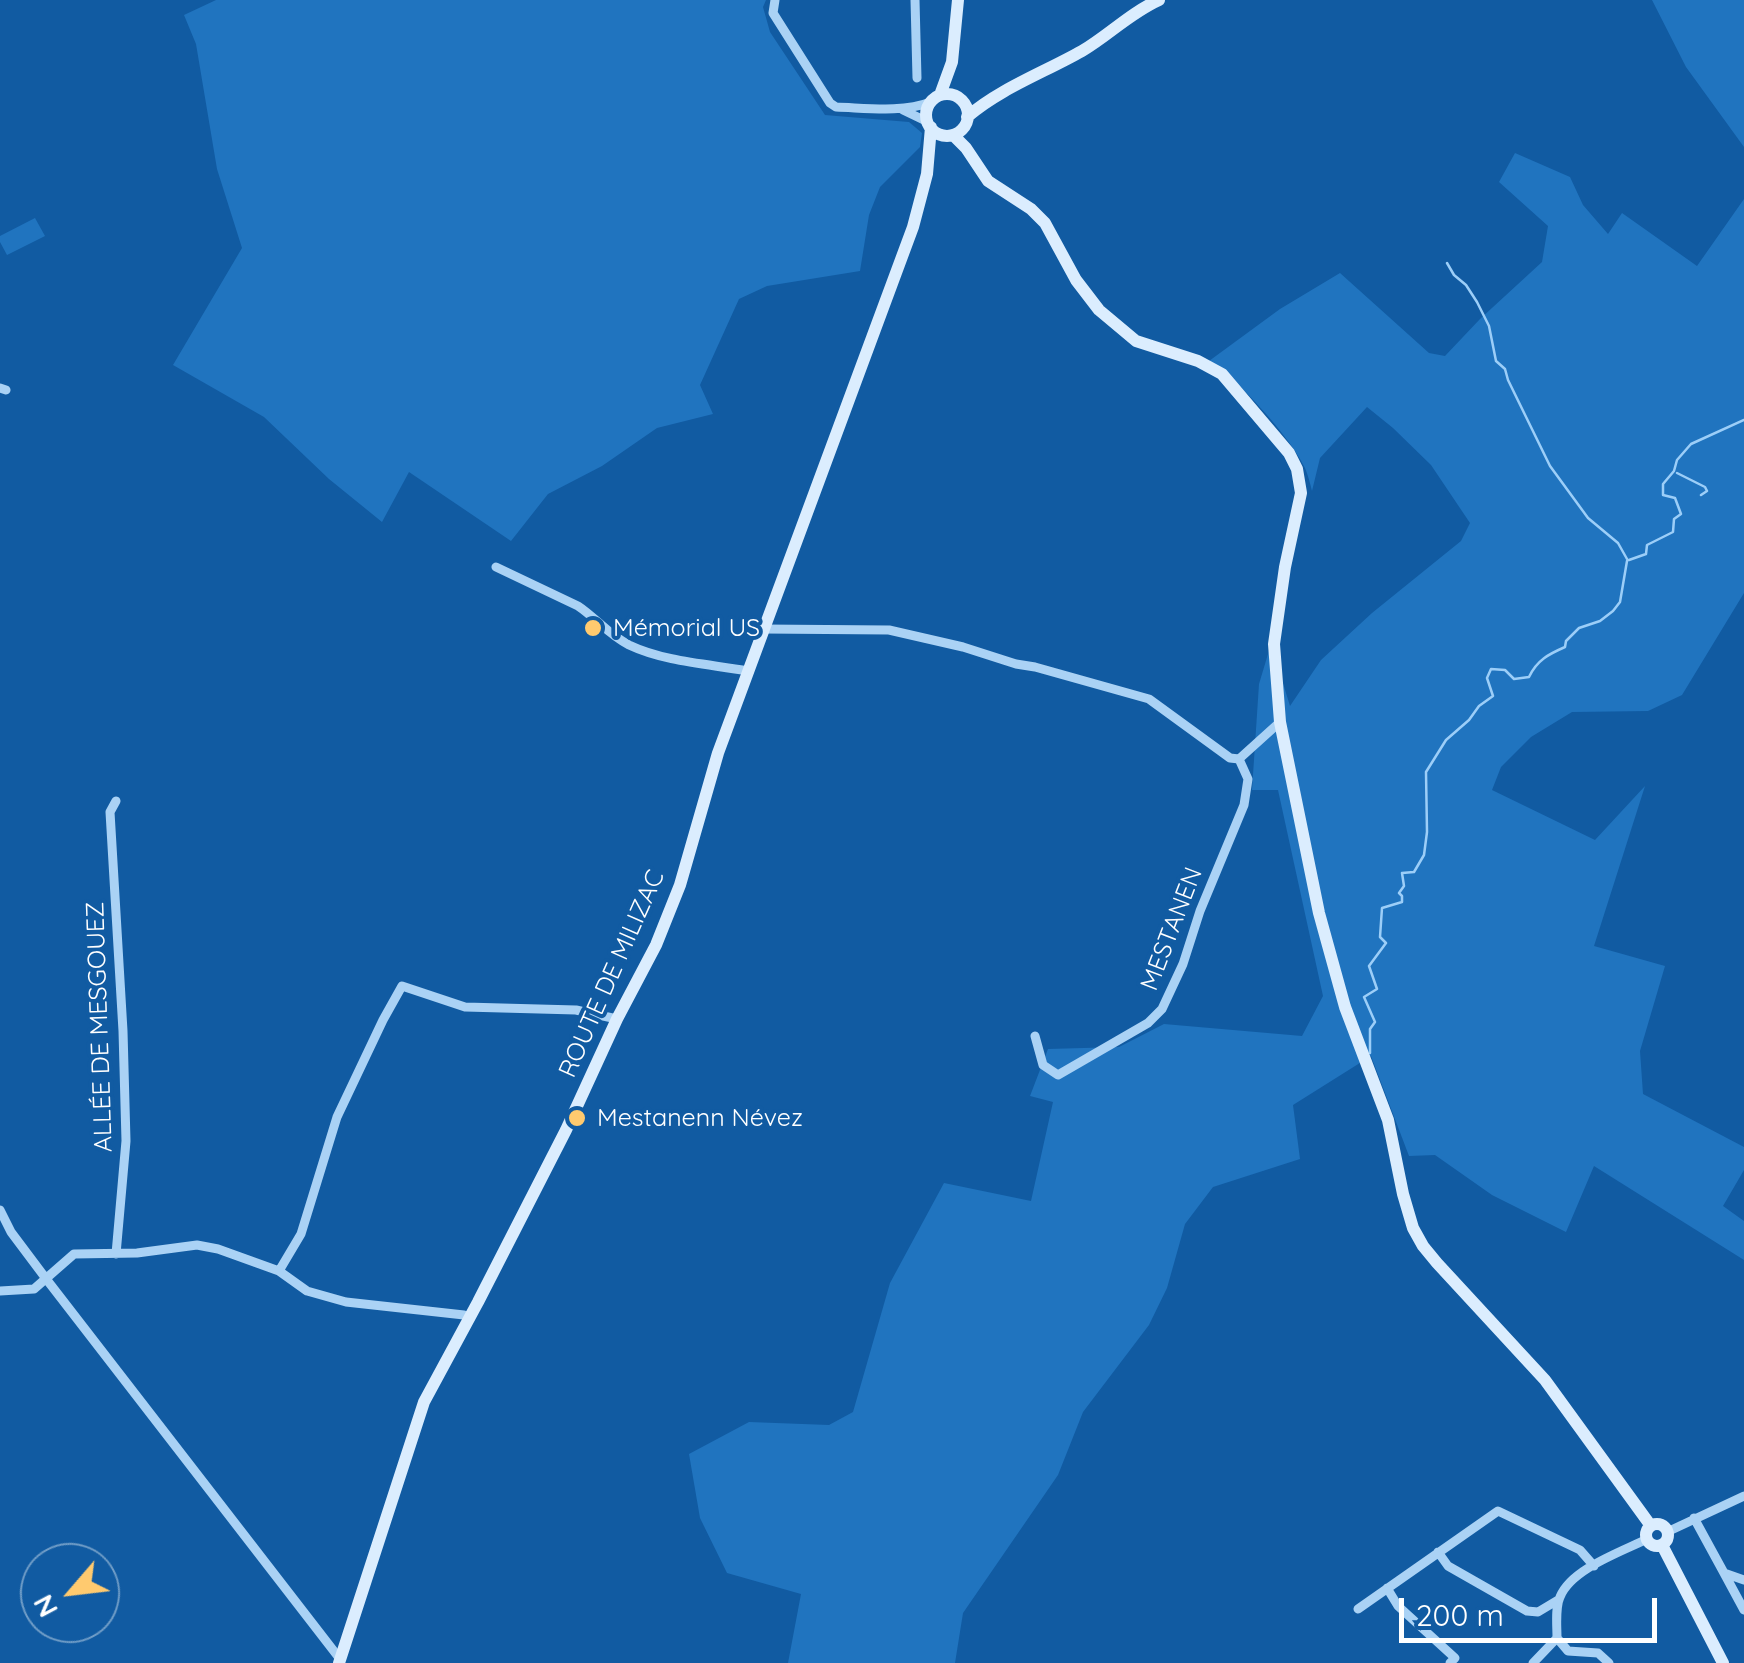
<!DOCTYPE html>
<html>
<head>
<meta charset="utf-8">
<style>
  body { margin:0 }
  #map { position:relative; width:1744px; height:1663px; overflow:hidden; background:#115ba2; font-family:Quicksand,sans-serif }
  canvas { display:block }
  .north { position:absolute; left:20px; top:1543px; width:100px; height:100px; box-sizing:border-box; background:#115ba2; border:2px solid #709dc7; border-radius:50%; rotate:242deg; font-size:28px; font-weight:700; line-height:40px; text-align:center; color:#fff }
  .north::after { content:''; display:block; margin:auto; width:35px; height:45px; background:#ffca6f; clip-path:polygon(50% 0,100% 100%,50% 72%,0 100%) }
  .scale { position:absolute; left:1399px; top:1598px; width:258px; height:45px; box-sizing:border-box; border:5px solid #fff; border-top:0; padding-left:12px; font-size:30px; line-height:35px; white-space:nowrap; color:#fff; -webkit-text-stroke:8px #115ba2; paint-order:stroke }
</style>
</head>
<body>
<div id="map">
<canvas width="1744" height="1663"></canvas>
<div class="north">N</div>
<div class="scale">200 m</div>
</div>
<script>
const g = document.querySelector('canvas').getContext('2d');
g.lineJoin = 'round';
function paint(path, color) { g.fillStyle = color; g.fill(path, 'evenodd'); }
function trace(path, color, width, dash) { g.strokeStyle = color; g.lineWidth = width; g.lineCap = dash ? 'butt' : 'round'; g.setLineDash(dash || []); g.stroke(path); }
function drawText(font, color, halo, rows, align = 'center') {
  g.font = font + ' Quicksand,sans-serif'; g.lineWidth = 8; g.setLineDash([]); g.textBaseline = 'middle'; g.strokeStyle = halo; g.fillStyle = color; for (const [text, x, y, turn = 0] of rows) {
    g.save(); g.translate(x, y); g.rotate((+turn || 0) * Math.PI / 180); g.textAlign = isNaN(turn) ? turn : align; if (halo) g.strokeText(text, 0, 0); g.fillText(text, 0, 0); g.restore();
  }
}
const green = new Path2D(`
  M216,0h550l-3,7 7,25 55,83 84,7 13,11 -2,14 -40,40 -11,28 -9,56 -93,15 -28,13 -39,86 13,29 -56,14 -55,38 -54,28 -37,47 -102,-69 -27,50 -53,-43 -65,-62 -91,-52 69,-117 -25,-79 -21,-125 -12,-29z
  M1652,0h92v147l-58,-80z
  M1515,153l55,24 13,28 25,29 14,-21 75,53 47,-67v394l-62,102 -34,16 -76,1 -41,25 -30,30 -9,23 103,50 50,-54 -51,160 71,20 -25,85 3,43 101,53v23l-21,36 21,15v39l-150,-94 -28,66 -74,-37 -57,-40 -26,1 -38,-100 -78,49 7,54 -87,28 -28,37 -18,64 -18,37 -66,87 -25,63 -95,138 -8,50h-167l13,-69 -74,-21 -27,-55 -11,-64 60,-32 80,3 24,-13 37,-129 54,-100 87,18 22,-99 -23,-6 18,-47 71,-2 45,-23 138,12 21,-40 -45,-206h-26l7,-106 12,-40 19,62 31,-46 51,-47 89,-72 9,-18 -39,-58 -38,-37 -26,-21 -47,51 -8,33c-2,-8 -4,-16 -7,-23 -13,-29 -69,-91 -96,-107l71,-52 60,-36 89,80 16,3 35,-37 62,-57 6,-36 -49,-44z
  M35,218l10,18 -38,19 -7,-13v-6z`);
const stream = new Path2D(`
  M1447,263l7,12 12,10 11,17 12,24 7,35 9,8 3,11 42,86 38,52 30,25 9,16
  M1677,473l28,14 2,4 -6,4
  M1629,560l17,-6 1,-9 26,-13 1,-13 7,-5 -6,-16 -12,-3v-11l11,-13 3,-11 14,-16 53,-24
  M1370,1053v-24l5,-7 -11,-25 13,-8 -8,-23 17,-23 -6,-6 2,-29 20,-6v-6l-3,-3 5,-7 -2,-13 12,-1 10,-17 3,-23 -1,-60 20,-32 23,-20 10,-14 14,-10 -6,-18 4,-9 14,1 9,9 15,-2c8,-17 20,-23 36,-30l1,-6 13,-13 21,-7 13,-10 7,-9 7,-41`);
const street = new Path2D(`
  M775,0l-2,13 57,90 6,4c31,1 66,6 95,-5
  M915,0l2,78
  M903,110l25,12
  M0,388l6,2
  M496,567l82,39c18,12 31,29 51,39 36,17 80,19 119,26
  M763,629l126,1 74,17 53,17 19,3 114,32 81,59 9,1
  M1239,759l41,-37
  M1035,1036l8,29 15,10 90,-52 14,-14 21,-45 17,-53 44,-106 4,-26 -9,-20
  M0,1210l11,22 36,48 293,379
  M116,1254l10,-113 -3,-110 -13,-219 6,-11
  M279,1271l22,-37 36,-117 46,-97 19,-34 63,21 111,3 41,9
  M0,1291l34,-2 40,-35 63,-1 60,-8 21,4 61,22 28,20 39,11 118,13 6,3
  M1694,1518l30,55 20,7
  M1667,1532l77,-36
  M1438,1552l10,14 79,45 11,1 20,-12
  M1724,1573l20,37
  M1387,1588l11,18 57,52 -5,5
  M1358,1609l140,-98 82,39 14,16
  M1557,1638c0,-13 -2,-30 3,-41 11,-28 61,-45 87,-58
  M1557,1638l11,13 30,2 11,10
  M1533,1663l24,-25`);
const secondary = new Path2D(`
  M926 115a21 21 0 1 1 42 0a21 21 0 1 1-42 0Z
  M940,95l12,-33 6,-62
  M967,117c34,-29 76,-44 115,-66 27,-16 48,-38 77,-51
  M953,135l13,13 22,33 43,28 14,14 31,57 23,30 37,31 62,20 24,13 67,79 8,16 4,24 -16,74 -11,77 6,78 39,191 26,94 43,113 15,74 10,34 10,18 14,17 108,117 106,146
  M1646 1535a11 11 0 1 1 22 0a11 11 0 1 1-22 0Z
  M1662,1545l61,118
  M339,1663l85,-261 54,-100 88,-172 51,-111 39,-74 24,-60 38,-132 195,-526 14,-53 4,-47`);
const markers = [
  [593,628,10,"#ffca6f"],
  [577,1118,10,"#ffca6f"]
];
const poiNames = [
  ["Mémorial US",613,628],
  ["Mestanenn Névez",597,1118]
];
const streetNames = [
  ["MESTANEN",1172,929,-69],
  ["ROUTE DE MILIZAC",612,974,-66],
  ["ALLÉE DE MESGOUEZ",100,1027,-92]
];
paint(green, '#2074bf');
trace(stream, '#9ccef8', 2.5);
trace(street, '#aad2f5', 9);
trace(secondary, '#dbedfe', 12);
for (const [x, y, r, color] of markers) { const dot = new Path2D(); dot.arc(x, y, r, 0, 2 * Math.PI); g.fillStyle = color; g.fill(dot); trace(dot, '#115ba2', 4); }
drawText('25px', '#fff', '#115ba2', poiNames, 'left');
drawText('25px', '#fff', '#115ba2', streetNames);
</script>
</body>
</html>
